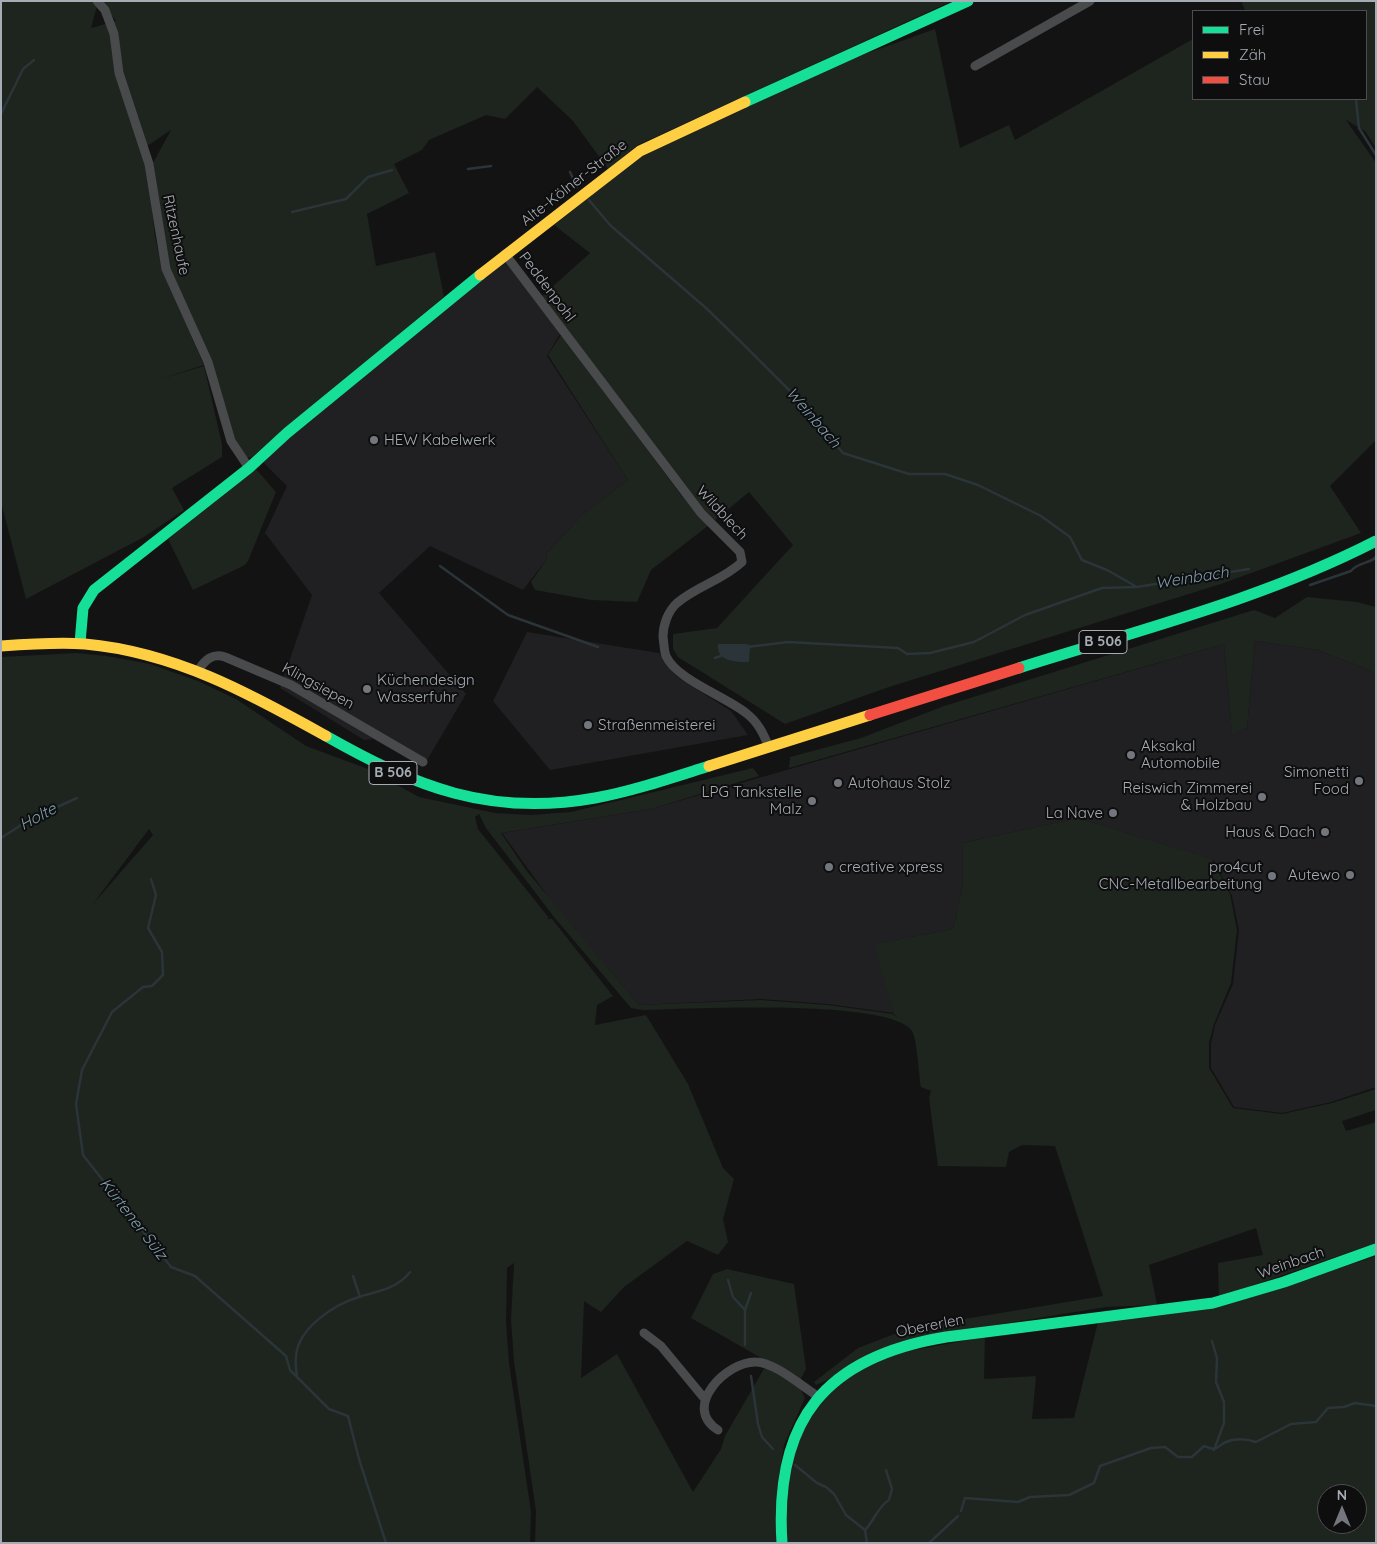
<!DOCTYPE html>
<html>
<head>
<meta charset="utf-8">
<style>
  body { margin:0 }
  #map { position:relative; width:1377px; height:1544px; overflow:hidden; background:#131314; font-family:Quicksand,sans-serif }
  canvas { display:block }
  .frame { position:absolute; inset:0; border:2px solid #a6acb4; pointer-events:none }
  .legend { position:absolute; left:1192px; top:10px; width:175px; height:90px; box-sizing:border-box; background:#0e0e0f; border:1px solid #4b4d51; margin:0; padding:6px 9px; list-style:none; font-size:15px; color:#a6acb4 }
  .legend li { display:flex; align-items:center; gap:10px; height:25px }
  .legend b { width:25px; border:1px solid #4b4d51 }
  .north { position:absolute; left:1317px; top:1484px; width:50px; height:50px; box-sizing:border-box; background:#0e0e0f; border:1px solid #4b4d51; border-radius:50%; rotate:0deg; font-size:14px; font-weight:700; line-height:20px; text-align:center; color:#a6acb4 }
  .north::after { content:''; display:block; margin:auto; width:18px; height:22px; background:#73767c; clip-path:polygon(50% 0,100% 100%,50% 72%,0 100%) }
</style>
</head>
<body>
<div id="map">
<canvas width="1377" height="1544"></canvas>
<div class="frame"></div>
<ul class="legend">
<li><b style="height:6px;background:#16e098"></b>Frei</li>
<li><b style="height:6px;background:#ffcf43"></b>Zäh</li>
<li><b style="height:6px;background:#f24e42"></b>Stau</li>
</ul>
<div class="north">N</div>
</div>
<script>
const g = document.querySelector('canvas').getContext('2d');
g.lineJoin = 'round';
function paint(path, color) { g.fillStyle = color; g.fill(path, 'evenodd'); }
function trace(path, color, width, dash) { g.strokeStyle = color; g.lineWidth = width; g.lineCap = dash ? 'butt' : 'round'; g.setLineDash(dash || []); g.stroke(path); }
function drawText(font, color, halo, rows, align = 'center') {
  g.font = font + ' Quicksand,sans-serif'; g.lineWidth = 4; g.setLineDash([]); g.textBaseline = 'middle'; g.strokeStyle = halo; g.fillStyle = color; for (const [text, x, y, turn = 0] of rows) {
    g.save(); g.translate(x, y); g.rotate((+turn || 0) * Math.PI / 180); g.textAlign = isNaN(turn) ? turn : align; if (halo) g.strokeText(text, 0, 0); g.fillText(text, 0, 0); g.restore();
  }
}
const built = new Path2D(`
  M505,254l55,80 -13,22 81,124 -45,34 -37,40 1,5 -24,31 -93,-44 -51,47 87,101 -43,73 -50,-28 -9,1 -84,-52 32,-93 -47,-62 22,-47 -29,-29z
  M527,632l132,21 17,23 55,35 17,24 -198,35 -57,-69z
  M1255,641l63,9 51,20 7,5v412l-45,15 -49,11 -48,-6 -23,-39v-24l4,-19 18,-41 6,-54 -7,-34 -18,-36 -136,-42 -116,25 1,41 -10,45 -78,15 19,69 -66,-9 -67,-5 -122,6 -87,-103 -50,-69 149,-24 573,-165 8,89 15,-5z`);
const green = new Path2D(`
  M1,1h92l4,5 -6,22 25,-7 -15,-20h851l-314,144 -29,25 -36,-49 -36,-34 -32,32 -19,-4 -57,25 -7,10 -28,14 15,29 -42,21 9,52 59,-14 9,45 -192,160 -7,1 -11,-19 -23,-78 -41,-93 -17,-105 18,-33 -30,20 6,15 8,71 7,33 42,96 -44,14 44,-13 18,78v13l-50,31 12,22 -40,27 -118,62 -25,-97z
  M1241,1h135v147l-11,-17 -19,-11 30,43v277l-46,46 31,47 -140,51 -332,103 -104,37 -107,-67 -5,-8v-15l44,-6 76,-83 -44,-53 -34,28 -16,-15 -158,-208 49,-44 -36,-28 86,-68 208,-97 87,-31 25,119 49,-23 6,15 178,-101v60h173v-88h-123l2,-1z
  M561,335l121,161 27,29 -58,45 -14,32 -46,-2 -56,-10 -4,-8 16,-23 -1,-5 37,-40 45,-34 -80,-125z
  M256,469l20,23 -28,69 -3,4 -52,25 -25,-51z
  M1307,597l50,5 19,5v68l-7,-5 -51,-20 -63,-9 -8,87 -15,6 -8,-90 -435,124 1,-11 71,-19 83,-32 310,-96 21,8z
  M77,653l30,3 43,8 48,17 38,18 70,47 62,23 51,28 76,16 35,2 41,-3 182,-44 6,8 -108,33 -150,24 25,37 113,135 121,-5 68,5 65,9 5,4 -4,-4 -20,-70 79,-15 10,-45 -1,-41 116,-25 134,41 18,35 7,36 -6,53 -17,41 -5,19v25l24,40 49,6 50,-11 44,-14v21l-34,11 4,10 30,-9v121l-157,54 -1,-34 45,-8 -7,-27 -107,37 8,40 -51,2 -184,30 -66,25 -31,19 -9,4 -2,-3 44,-34 52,-20 193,-32 -48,-150 -33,-1 -13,7 -3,15 -68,-1 -9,-68 2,-7 -10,-4c-2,-10 -4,-49 -9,-56 -22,-33 -226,-22 -269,-21l-12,-2 -77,-91 -68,-89 -7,-14 -4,3 3,12 71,89 -3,1h6l61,77 -16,9 -2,20 51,-10 42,69 35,84 11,11 -11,40 5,23 -10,13 -31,-14 -63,46 -23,25 -17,-11 -3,77 36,-24 76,138 28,-43 4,-13 40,-69 35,21 5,10 -21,47 -7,43 1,55h-243l1,-32 -22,-149 -3,-43 3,-56 -7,5 -1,54 3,41 22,149 -1,31h-529v-886zM149,829l4,6 -60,69z
  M1376,1256v287h-590l2,-70 17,-55 26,-29 55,-34 99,-18 -1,42 52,-3 -4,43 42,-1 24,-96 157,-26zM1327,1494h30v30h-30z
  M727,1269l67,15 12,85 -6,11 -109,-62 22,-44z`);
const water = new Path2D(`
  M718,644h29l3,2 -1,16c-13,0 -33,0 -31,-18z`);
const stream = new Path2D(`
  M1356,100l3,28 17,27
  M1,114l22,-45 11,-9
  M468,169l23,-3
  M570,172l7,15
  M589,200l21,25 96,83 36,35 50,50 51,60 66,21h36l33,11 63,31 29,21 12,23 25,10 30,17 112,-18
  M292,212l54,-13 22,-22 24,-7
  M440,566l68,49 90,32
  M1310,585l41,-14c7,-9 18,-7 25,-14
  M747,647l41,-5 110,6 9,6 23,-1 44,-11 51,-27 77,-27 35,-1
  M715,658l8,-3
  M1,838l28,-18 48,-22
  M151,879l5,16 -8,33 14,24 1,23 -11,11 -9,1 -31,25 -30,58 -6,34 7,51 88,112 24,9 91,80 4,14 39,39 19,7 11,43 27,84
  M353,1276l7,21
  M728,1280l5,17 12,13
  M1212,1341l5,17 -1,24 8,20v21l-10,27
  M745,1345v-35l6,-17
  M297,1376c-1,-7 -2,-14 -1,-20 2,-28 39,-52 63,-59 19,-6 38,-8 51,-25
  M751,1376l7,48 4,13 11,12
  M795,1465l22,18 9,4 8,7 12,21 19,15
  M961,1511l4,-13 53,4 12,-5 39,-2 25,-12 6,-17 51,-18 14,-1 13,10h14l12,-11c15,6 11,1 22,-4 9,-4 22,-3 30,0l35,-18 25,-2 12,-14 16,-1 11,-4 21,3
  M867,1543l-2,-13c9,-9 14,-25 24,-30l3,-11 -6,-19
  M929,1543l29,-27`);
const street = new Path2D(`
  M97,1l8,9 9,24 5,39 30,91 17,105 42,93 23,79 18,27
  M975,66l115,-65
  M505,254l196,259 39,39 2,10c-19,18 -45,24 -65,41 -9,8 -14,22 -14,34 1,6 1,14 3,19 11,24 59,40 80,57 12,9 17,20 23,34
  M199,669c7,-10 14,-16 26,-12l66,28 132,77
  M644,1333l17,13 43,52
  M718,1430c-37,-23 9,-69 38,-68 18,0 47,25 63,35`);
const fast = new Path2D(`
  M745,102l223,-101
  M80,643l3,-35 11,-18 155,-122 38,-35 193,-158
  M1019,668c120,-38 244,-69 357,-127
  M326,736c90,51 164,81 269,62 38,-7 76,-20 114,-32
  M782,1543c-8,-123 43,-186 164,-206l267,-34 71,-21 92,-33`);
const slow = new Path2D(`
  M480,275l160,-124 105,-49
  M1,646c28,-2 56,-4 84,-2 89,8 164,49 241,92
  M709,766l161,-51`);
const jam = new Path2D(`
  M870,715l149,-47`);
const markers = [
  [374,440,5,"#73767c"],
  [367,689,5,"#73767c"],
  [588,725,5,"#73767c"],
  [1131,755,5,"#73767c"],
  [1359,781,5,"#73767c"],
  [838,783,5,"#73767c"],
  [1262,797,5,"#73767c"],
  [812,801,5,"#73767c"],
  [1113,813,5,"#73767c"],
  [1325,832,5,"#73767c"],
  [829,867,5,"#73767c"],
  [1350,875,5,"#73767c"],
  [1272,876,5,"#73767c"]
];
const shields = [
  [1103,642,48],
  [393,773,48]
];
const shieldNames = [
  ["B 506",1103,642],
  ["B 506",393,773]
];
const streetNames = [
  ["Alte-Kölner-Straße",574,183,-38],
  ["Ritzenhaufe",176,235,78],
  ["Peddenpohl",547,287,53],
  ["Wildblech",722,513,47],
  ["Klingsiepen",318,686,29],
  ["Weinbach",1291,1263,-19],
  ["Obererlen",930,1326,-11]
];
const poiNames = [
  ["HEW Kabelwerk",384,440,"left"],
  ["Küchendesign",377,680,"left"],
  ["Wasserfuhr",377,697,"left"],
  ["Straßenmeisterei",598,725,"left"],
  ["Aksakal",1141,746,"left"],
  ["Automobile",1141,763,"left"],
  ["Simonetti",1349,772],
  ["Food",1349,789],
  ["Autohaus Stolz",848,783,"left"],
  ["Reiswich Zimmerei",1252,788],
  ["& Holzbau",1252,805],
  ["LPG Tankstelle",802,792],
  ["Malz",802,809],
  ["La Nave",1103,813],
  ["Haus & Dach",1315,832],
  ["creative xpress",839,867,"left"],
  ["pro4cut",1262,867],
  ["CNC-Metallbearbeitung",1262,884],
  ["Autewo",1340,875]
];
const waterNames = [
  ["Weinbach",813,418,49],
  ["Weinbach",1192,578,-9],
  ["Holte",38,817,-28],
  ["Kürtener Sülz",133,1219,52]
];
paint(built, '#202022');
paint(green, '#1e241e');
paint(water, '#2b3438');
trace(stream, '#2b3438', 2.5);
trace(street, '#484a4c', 9);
trace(fast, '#16e098', 11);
trace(slow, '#ffcf43', 11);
trace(jam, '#f24e42', 11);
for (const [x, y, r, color] of markers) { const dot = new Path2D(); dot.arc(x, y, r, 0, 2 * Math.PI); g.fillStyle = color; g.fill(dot); trace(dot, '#0e0e0f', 2); }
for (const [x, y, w] of shields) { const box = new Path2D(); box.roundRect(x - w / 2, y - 11.5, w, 23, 4); g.fillStyle = '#0e0e0f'; g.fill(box); trace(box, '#a6acb4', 1); }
drawText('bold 14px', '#a6acb4', null, shieldNames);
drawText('15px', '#a6acb4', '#0e0e0f', streetNames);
drawText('15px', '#a6acb4', '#0e0e0f', poiNames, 'right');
drawText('italic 16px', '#7f9ead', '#0e0e0f', waterNames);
</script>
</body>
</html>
